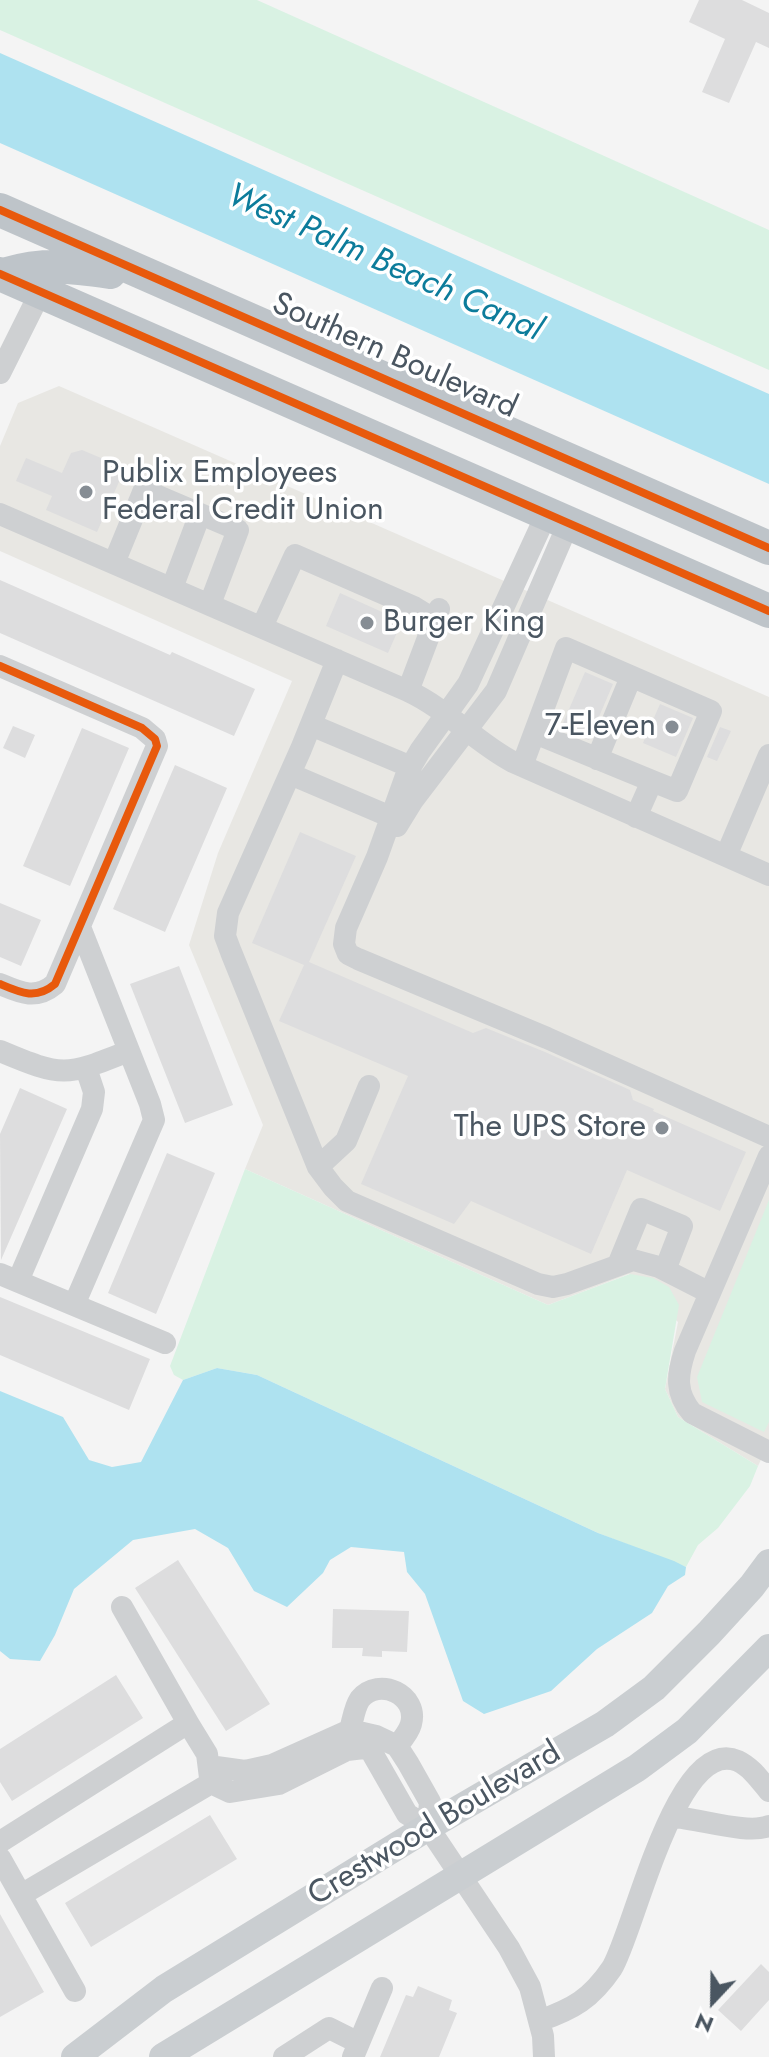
<!DOCTYPE html>
<html>
<head>
<meta charset="utf-8">
<style>
  body { margin:0 }
  #map { position:relative; width:769px; height:2057px; overflow:hidden; background:#f4f4f4; font-family:Jost,sans-serif }
  canvas { display:block }
  .north { position:absolute; left:673px; top:1961px; width:80px; height:80px; -webkit-text-stroke:6px #fff; paint-order:stroke; rotate:202deg; font-size:22px; font-weight:700; line-height:32px; text-align:center; color:#4a5661 }
  .north::after { content:''; display:block; margin:auto; width:28px; height:36px; background:#4a5661; clip-path:polygon(50% 0,100% 100%,50% 72%,0 100%) }
</style>
</head>
<body>
<div id="map">
<canvas width="769" height="2057"></canvas>
<div class="north">N</div>
</div>
<script>
const g = document.querySelector('canvas').getContext('2d');
g.lineJoin = 'round';
function paint(path, color) { g.fillStyle = color; g.fill(path, 'evenodd'); }
function trace(path, color, width, dash) { g.strokeStyle = color; g.lineWidth = width; g.lineCap = dash ? 'butt' : 'round'; g.setLineDash(dash || []); g.stroke(path); }
function drawText(font, color, halo, rows, align = 'center') {
  g.font = font + ' Jost,sans-serif'; g.lineWidth = 7; g.setLineDash([]); g.textBaseline = 'middle'; g.strokeStyle = halo; g.fillStyle = color; for (const [text, x, y, turn = 0] of rows) {
    g.save(); g.translate(x, y); g.rotate((+turn || 0) * Math.PI / 180); g.textAlign = isNaN(turn) ? turn : align; if (halo) g.strokeText(text, 0, 0); g.fillText(text, 0, 0); g.restore();
  }
}
const commercial = new Path2D(`
  M59,386l710,311v746l-11,23 -80,-49 -13,-28 13,-67 -49,-48 -81,31 -303,-136 18,-44 -74,-180 29,-92 74,-172 -292,-130v-105l18,-43z`);
const green = new Path2D(`
  M0,0h257l512,230v140l-769,-340z
  M245,1169l303,136 82,-31 23,4 16,9 10,18 -14,84 13,28 80,49 -8,20 -32,42 -20,17 -12,22 -88,-34 -341,-158 -40,-7 -34,12 -9,-5 -4,-9z
  M769,1200v222l-5,10 -62,-30 -5,-25z`);
const water = new Path2D(`
  M0,53l769,341v90l-769,-341z
  M217,1368l40,7 341,158 76,28 12,6 -1,8 -17,11 -16,27 -55,36 -46,42 -67,23 -21,-13 -38,-107 -18,-22 -3,-20 -53,-5 -21,13 -7,13 -36,34 -33,-16 -26,-43 -33,-19 -62,11 -59,49 -19,46 -15,26 -30,-2 -10,-8v-260l63,26 26,43 23,7 29,-5 42,-82z`);
const building = new Path2D(`
  M699,0h43l27,13v35l-13,-6 -27,61 -27,-11 23,-53 -36,-17z
  M82,450l43,18 -28,64 -51,-22 6,-14 -36,-15 10,-23 36,15 9,-20z
  M0,580l170,75 2,-3 83,37 -21,47 -234,-103z
  M340,593l62,28 -14,32 -62,-27z
  M585,672l28,12 -24,56 -28,-12z
  M660,704l33,14 -17,39 -33,-14z
  M13,726l22,9 -10,23 -22,-10z
  M720,727l11,4 -14,30 -10,-4z
  M82,728l47,20 -59,138 -47,-20z
  M175,765l52,23 -62,144 -52,-23z
  M300,832l56,24 -47,106 164,71 13,-5 59,24 85,38 3,10 21,9 -1,2 93,41 -26,59 -93,-41 -36,84 -120,-53 -17,23 -93,-40 47,-108 -129,-55 25,-56 -52,-22z
  M0,903l41,17 -20,46 -21,-9z
  M179,966l54,139 -48,18 -55,-139z
  M20,1088l47,21 -66,151 -1,-126z
  M167,1153l48,20 -59,141 -48,-21z
  M0,1297l150,62 -21,51 -129,-55z
  M178,1560l92,144 -44,27 -91,-143z
  M333,1609l76,2 -2,41 -25,-1v6l-20,-1 1,-8h-31z
  M116,1675l27,43 -131,83 -12,-19v-33z
  M210,1815l27,44 -146,88 -26,-44z
  M0,1914l44,78 -44,25z
  M761,1964l8,8v28l-28,31 -23,-21z
  M418,1986l34,14 -3,10 8,3 -18,44h-59l26,-62 7,2z`);
const minor = new Path2D(`
  M0,373l41,-82
  M547,513l-79,171 -48,67 -13,22 -30,84 -31,71 -2,16 4,10 10,5 189,79 222,99
  M0,514l408,177c39,18 67,51 105,71l256,113
  M114,563l30,-73 94,40 -28,74
  M172,588l28,-74
  M262,627l33,-72 119,52 21,13
  M337,660l-36,89 -73,164 -3,23 6,16 87,215 15,20 14,14 191,83 15,3 14,-3 66,-24 26,7 51,26
  M0,666l142,62 13,11 2,7 -102,238c-19,16 -34,9 -55,0
  M408,691l31,-82
  M311,725l100,42
  M535,733l117,48
  M597,759l34,-82
  M522,766l44,-118 145,63 -34,80 -25,-10 -16,36
  M290,774l101,43
  M397,826l16,-26 83,-109 73,-169
  M726,856l43,-101
  M0,1051c64,27 66,25 129,0
  M769,1156l-84,195c-8,24 -10,42 7,62l77,39
  M318,1167l28,-26 23,-55
  M618,1265l23,-56 41,17 -17,44
  M0,1274l165,69
  M18,1281l74,-172 2,-17 -8,-24
  M74,1305l80,-185 -4,-16 -70,-177
  M122,1607l66,116
  M350,1730c3,-10 4,-22 10,-31 19,-23 59,-4 51,25 -2,8 -9,16 -14,22
  M209,1766l36,5 27,-6 78,-35 26,6 21,10 11,17 22,39 -2,25
  M211,1783l19,9 49,-8 68,-34 17,-2 7,3 36,63 21,13 81,121 21,39 13,49 1,21
  M672,1817c26,1 75,18 97,9
  M0,1842l188,-119 19,31 3,24
  M0,1858l75,133
  M21,1895l190,-112
  M539,2021c34,-12 52,-22 73,-53 22,-35 64,-234 126,-207 13,6 22,19 31,30
  M284,2057l45,-29 30,15
  M353,2057l29,-69`);
const major = new Path2D(`
  M75,2057l89,-68 264,-162 177,-103 49,-36 55,-55 43,-47 17,-23
  M163,2057l474,-289 50,-37 82,-83`);
const highway = new Path2D(`
  M0,210l769,338
  M0,274l769,337
  M3,275c40,-12 67,-9 107,-3`);
const cycleway = new Path2D(`
  M0,210l769,338
  M0,274l769,337
  M0,666l142,62 13,11 2,7 -102,238c-19,16 -34,9 -55,0`);
const markers = [
  [86,492,8,"#868d94"],
  [367,623,8,"#868d94"],
  [672,727,8,"#868d94"],
  [662,1128,8,"#868d94"]
];
const streetNames = [
  ["Southern Boulevard",394,357,24],
  ["Crestwood Boulevard",435,1825,-31]
];
const poiNames = [
  ["Publix Employees",102,474],
  ["Federal Credit Union",102,511],
  ["Burger King",383,623],
  ["7-Eleven",656,727,"right"],
  ["The UPS Store",646,1128,"right"]
];
const waterNames = [
  ["West Palm Beach Canal",384,264,24]
];
paint(commercial, '#e8e7e3');
paint(green, '#d9f2e3');
paint(water, '#aee2f0');
paint(building, '#ddddde');
trace(minor, '#ced0d2', 22);
trace(major, '#caced1', 28);
trace(highway, '#bec4c9', 34);
trace(cycleway, '#e8590c', 8);
for (const [x, y, r, color] of markers) { const dot = new Path2D(); dot.arc(x, y, r, 0, 2 * Math.PI); g.fillStyle = color; g.fill(dot); trace(dot, '#fff', 3); }
drawText('32px', '#4a5661', '#fff', streetNames);
drawText('32px', '#4a5661', '#fff', poiNames, 'left');
drawText('italic 34px', '#0c7c9b', '#fff', waterNames);
</script>
</body>
</html>
